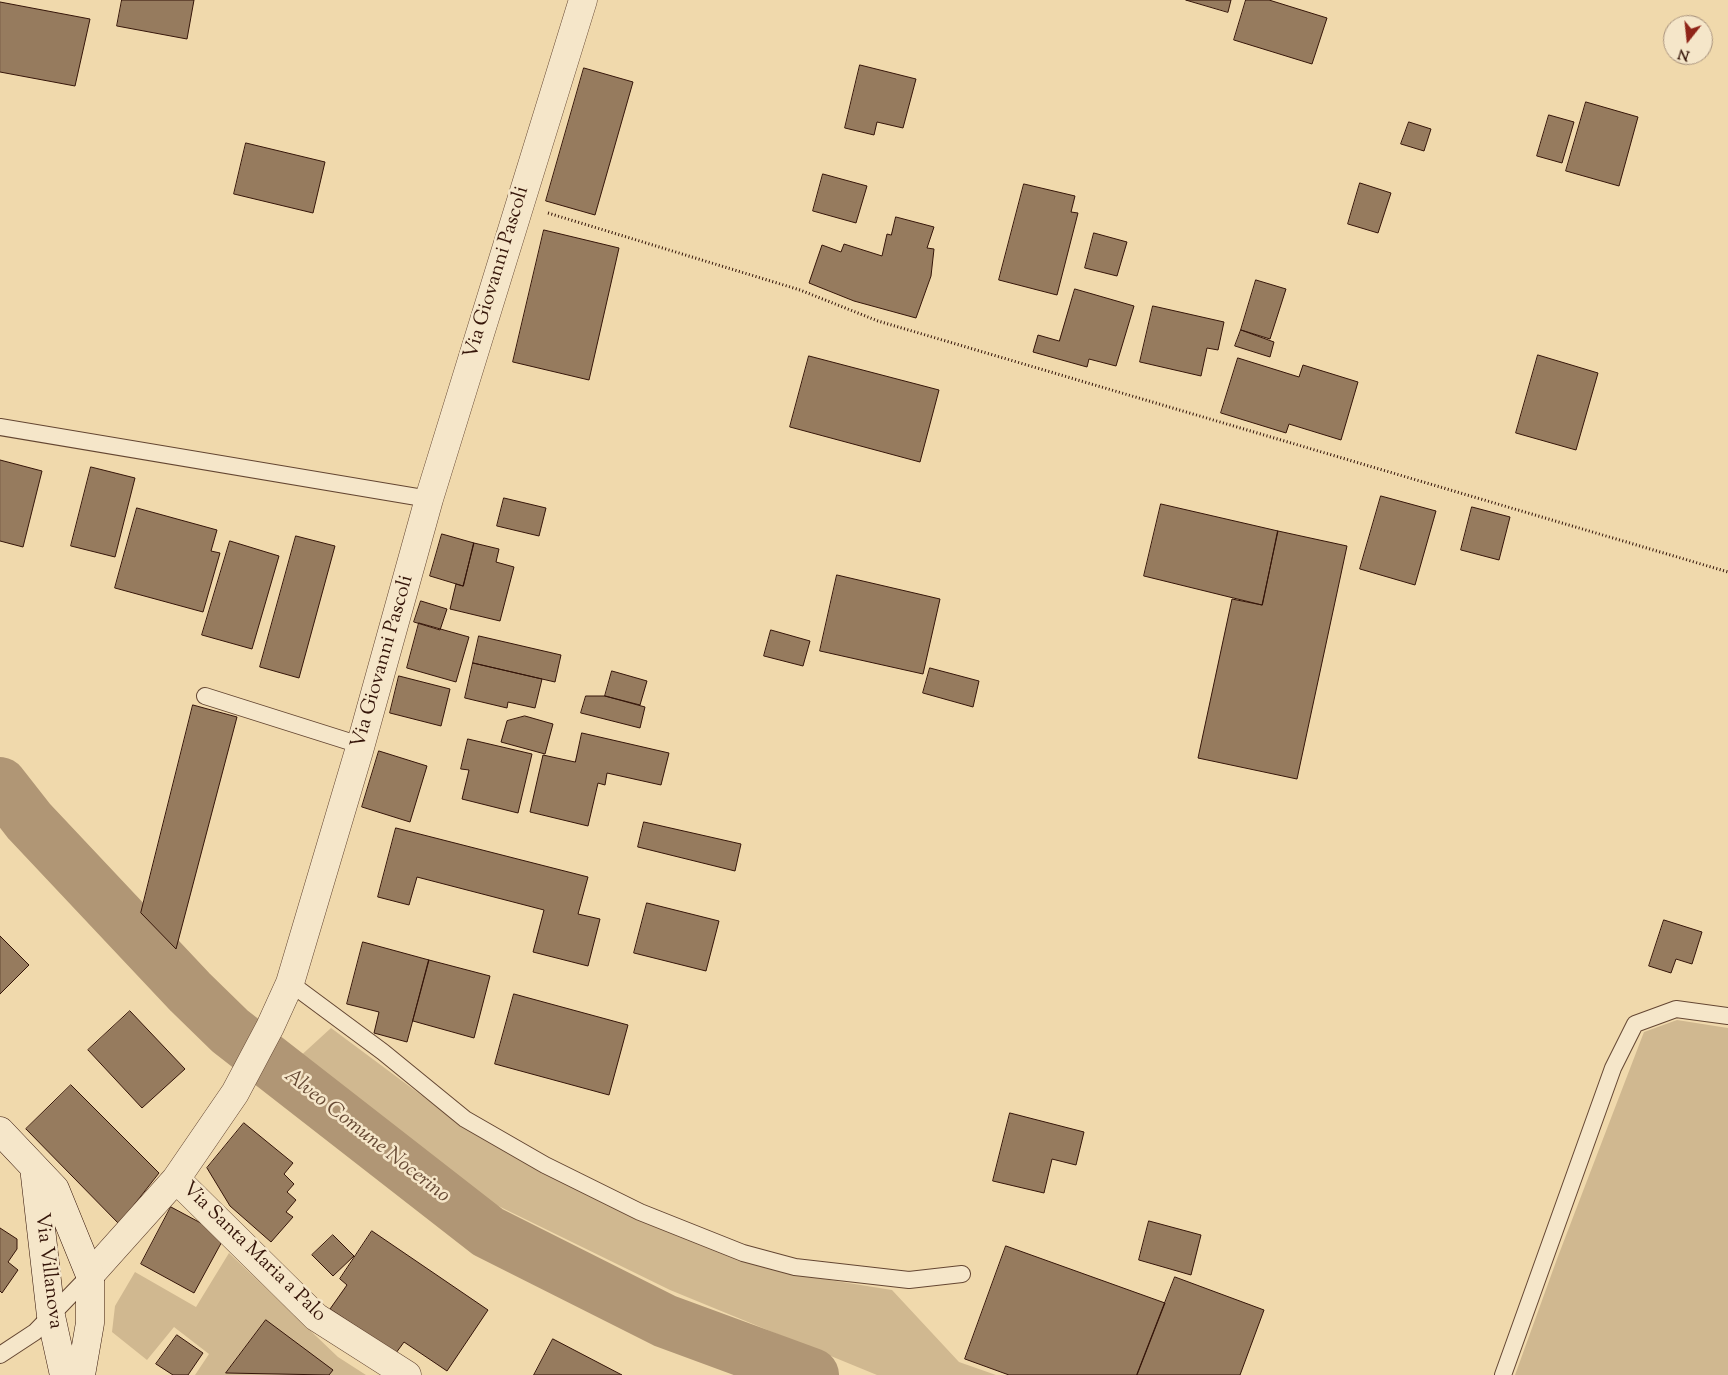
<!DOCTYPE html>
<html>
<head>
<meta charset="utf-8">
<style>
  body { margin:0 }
  #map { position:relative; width:1728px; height:1375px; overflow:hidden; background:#f0d9ac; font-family:"Sorts Mill Goudy",serif }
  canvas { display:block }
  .north { position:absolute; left:1663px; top:15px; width:50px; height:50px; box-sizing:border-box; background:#f5e6c9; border:1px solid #a8927c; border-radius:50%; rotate:196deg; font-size:14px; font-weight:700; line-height:20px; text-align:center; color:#351509 }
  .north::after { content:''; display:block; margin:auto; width:18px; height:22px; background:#8f2418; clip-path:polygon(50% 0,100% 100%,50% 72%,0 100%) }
</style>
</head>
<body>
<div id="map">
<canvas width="1728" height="1375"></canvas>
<div class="north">N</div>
</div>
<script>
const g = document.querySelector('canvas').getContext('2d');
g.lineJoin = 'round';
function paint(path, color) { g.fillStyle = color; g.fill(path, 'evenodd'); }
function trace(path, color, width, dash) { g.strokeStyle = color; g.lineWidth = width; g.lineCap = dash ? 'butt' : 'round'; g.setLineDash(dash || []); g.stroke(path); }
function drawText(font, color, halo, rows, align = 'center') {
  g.font = font + ' "Sorts Mill Goudy",serif'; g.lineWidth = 5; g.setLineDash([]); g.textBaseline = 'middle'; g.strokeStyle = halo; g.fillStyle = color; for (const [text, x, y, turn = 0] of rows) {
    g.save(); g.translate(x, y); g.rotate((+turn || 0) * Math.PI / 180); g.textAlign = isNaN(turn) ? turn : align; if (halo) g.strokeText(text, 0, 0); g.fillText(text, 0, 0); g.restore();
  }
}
const green = new Path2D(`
  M1677,1020l51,8v347h-213l42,-116 87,-227z
  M331,1028l125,93 109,62 72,37 102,41 53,13 100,16 67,72 37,13h-119l-207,-85 -188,-92 -186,-138z
  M229,1253l109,104 28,18h-171l14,-21 -35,-27 -27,33 -35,-28 3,-26 20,-34 61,35z`);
const river = new Path2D(`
  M0,784l29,37 161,171 40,39 258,201 177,89 147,54`);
const building = new Path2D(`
  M122,0h72l-7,39 -70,-13z
  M1186,0h45l-3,12z
  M1246,0h23l58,18 -15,46 -78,-24z
  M0,2l90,17 -15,67 -75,-14z
  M860,65l56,14 -13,49 -26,-6 -3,13 -29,-7z
  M584,68l49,14 -38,133 -49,-14z
  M1586,102l52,15 -19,69 -53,-15z
  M1549,115l25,7 -12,41 -25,-7z
  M1409,122l22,7 -7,22 -23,-7z
  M246,143l79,19 -12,51 -79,-19z
  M823,174l44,12 -11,37 -43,-12z
  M1360,183l31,10 -13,40 -30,-9z
  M1024,184l51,12 -4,16 7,1 -21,82 -58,-15z
  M896,217l38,10 -7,21 7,1 -3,27 -15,42 -62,-17 -45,-18 13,-38 19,7 3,-8 38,12 5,-22 4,1z
  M544,230l75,18 -30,132 -76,-18z
  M1094,233l33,9 -10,34 -32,-8z
  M1256,280l30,9 -16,50 -29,-9z
  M1075,289l59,17 -18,60 -27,-7 -2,8 -54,-15 5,-17 21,6z
  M1153,306l71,16 -6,28 -11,-2 -6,28 -61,-14z
  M1241,330l33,12 -4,15 -35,-11z
  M1538,355l60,18 -22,77 -60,-17z
  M809,356l130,34 -19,72 -130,-35z
  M1238,358l61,19 4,-12 55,17 -17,58 -52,-16 -3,9 -65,-20z
  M0,460l42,11 -19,76 -23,-6z
  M91,467l44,11 -20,79 -44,-11z
  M1381,496l55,15 -21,74 -55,-16z
  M504,498l42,10 -7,28 -42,-10z
  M1161,504l117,27 -16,74 -118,-29z
  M1472,507l38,10 -11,43 -38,-10z
  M137,508l80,22 -6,21 9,2 -17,59 -88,-24z
  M1278,531l69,15 -50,233 -99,-21 34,-159 30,6z
  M442,534l32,9 -11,43 -33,-10z
  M296,536l39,10 -36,132 -39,-11z
  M230,541l49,15 -27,93 -50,-14z
  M474,543l25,6 -3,13 18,5 -14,54 -50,-12 6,-25 7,2z
  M837,575l103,24 -17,75 -103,-23z
  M421,601l26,8 -7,21 -26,-8z
  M419,623l50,14 -13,45 -49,-14z
  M771,630l39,11 -7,25 -39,-10z
  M479,636l82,19 -6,27 -82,-19z
  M473,663l69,16 -7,29 -27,-6 -1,6 -42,-10z
  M930,668l49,13 -6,26 -50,-14z
  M612,671l35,10 -7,24 -35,-9z
  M399,676l51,13 -9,37 -51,-13z
  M586,696h19l40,11 -5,21 -59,-15z
  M193,705l44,12 -61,232 -35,-36z
  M525,716l28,8 -8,30 -44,-12 6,-21z
  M582,733l87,20 -8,32 -54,-12 -2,12 -7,-2 -10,43 -58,-14 13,-57 32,7z
  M468,739l64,15 -14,59 -56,-14 7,-29 -8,-1z
  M379,751l48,15 -17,56 -48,-15z
  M644,822l97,22 -6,27 -97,-24z
  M396,828l192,49 -10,37 22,5 -12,47 -55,-14 11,-42 -127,-33 -8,28 -31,-8z
  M647,903l72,18 -13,50 -72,-18z
  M1664,920l38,12 -10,32 -16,-5 -5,14 -22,-7z
  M0,936l29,29 -29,29z
  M363,942l66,18 -22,82 -33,-9 5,-21 -32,-8z
  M429,960l61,16 -16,62 -61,-17z
  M514,994l114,31 -19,70 -114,-31z
  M130,1011l55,58 -43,39 -54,-58z
  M71,1085l88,88 -40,51 -93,-95z
  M1010,1113l74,19 -8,33 -24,-6 -8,34 -51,-12z
  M244,1123l49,40 -9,11 10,10 -7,8 9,8 -10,12 7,5 -22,25 -41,-36 -23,-38z
  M171,1207l54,29 -31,57 -53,-29z
  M1149,1221l52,14 -10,40 -52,-15z
  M0,1228l17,11v10l-9,13 10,8 -16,23 -2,-2z
  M372,1231l116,79 -41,61 -43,-29 -8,11 -66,-44 17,-24 -7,-6z
  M333,1235l21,21 -21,20 -21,-21z
  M1006,1246l159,57 -28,72h-128l-44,-16z
  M1175,1277l89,33 -24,65h-103z
  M266,1320l67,50 -4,5 -103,-2z
  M177,1335l26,18 -15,22h-15l-17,-11z
  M553,1339l69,36h-88z`);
const path = new Path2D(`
  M548,213l252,77 78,31 850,251`);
const service = new Path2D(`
  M0,427l429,72
  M205,696l155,49
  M290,983l93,69 82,67 80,46 95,47 103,41 52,14 114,13 53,-6
  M0,1355l35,-23 55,-57
  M1503,1375l110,-307 22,-44 41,-15 52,7`);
const minor = new Path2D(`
  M176,1179l140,138 91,58
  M90,1275l86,-96 59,-86 35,-66 20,-44 69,-232 70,-252 154,-499`);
const secondary = new Path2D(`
  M0,1131l55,58 35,86v48l-9,52
  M34,1167l17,149 13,59`);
const streetNames = [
  ["Via Giovanni Pascoli",498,273,-73],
  ["Via Giovanni Pascoli",384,662,-74],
  ["Via Santa Maria a Palo",253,1253,44],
  ["Via Villanova",47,1271,83]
];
const waterNames = [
  ["Alveo Comune Nocerino",366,1137,38]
];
paint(green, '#d0b890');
trace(river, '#b09675', 54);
paint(building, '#967b5e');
trace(building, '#351509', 1);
trace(service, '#644632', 18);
trace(minor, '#644632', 29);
trace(secondary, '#351509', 29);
trace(path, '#351509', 3, [1, 2.5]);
trace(service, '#f5e6c9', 16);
trace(minor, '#f5e6c9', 28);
trace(secondary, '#f5e6c9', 28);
drawText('20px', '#351509', '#f5e6c9', streetNames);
drawText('italic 21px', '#664934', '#f5e6c9', waterNames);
</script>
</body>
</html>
